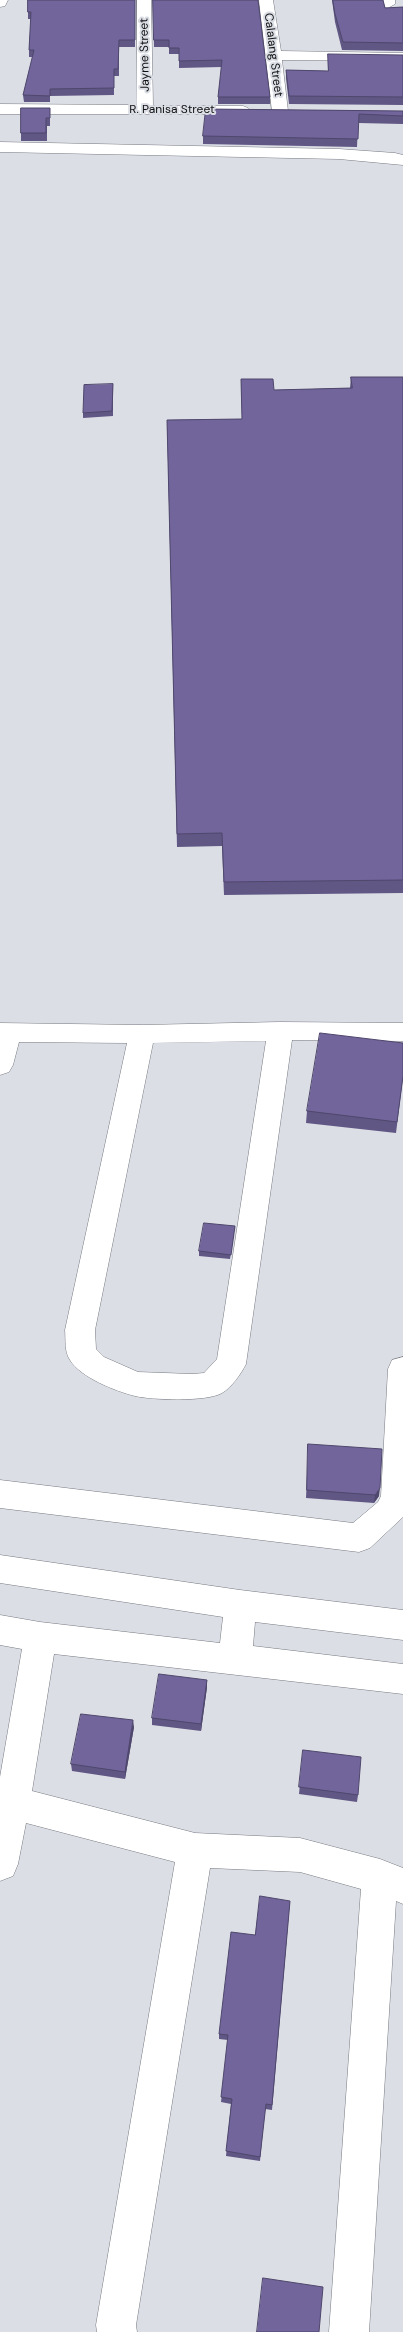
<!DOCTYPE html>
<html>
<head>
<meta charset="utf-8">
<style>
  body { margin:0 }
  canvas { display:block; background:#dbdee5 }
</style>
</head>
<body>
<canvas width="403" height="2332"></canvas>
<script>
const g = document.querySelector('canvas').getContext('2d');
g.lineJoin = 'round';
function trace(path, color, width, dash) { g.strokeStyle = color; g.lineWidth = width; g.lineCap = dash ? 'butt' : 'round'; g.setLineDash(dash || []); g.stroke(path); }
function paint(path, color) { g.fillStyle = color; g.fill(path, 'evenodd'); }
function drawText(font, color, halo, rows, align = 'center') {
  g.font = font + ' "DM Sans",sans-serif'; g.lineWidth = 4; g.setLineDash([]); g.textBaseline = 'middle'; g.strokeStyle = halo; g.fillStyle = color; for (const [text, x, y, turn = 0] of rows) {
    g.save(); g.translate(x, y); g.rotate((+turn || 0) * Math.PI / 180); g.textAlign = isNaN(turn) ? turn : align; if (halo) g.strokeText(text, 0, 0); g.fillText(text, 0, 0); g.restore();
  }
}
const minor = new Path2D(`
  M137,0h14l2,106h90l5,2 3,3 -3,3h-248v-10l137,1z
  M259,0h14l8,51 122,2v8l-121,-1 6,51 -3,3h-10l-3,-3z
  M381,0h14v4l-7,4 -5,-1z
  M0,142l339,7 56,4 8,2v10l-64,-6 -339,-7z
  M280,1022l123,1v18l-111,-1 -46,324c-5,10 -15,24 -24,29 -15,9 -70,7 -87,3 -20,-5 -55,-19 -65,-36 -6,-9 -4,-20 -5,-30l62,-287 -108,-1 -6,23 -4,7 -9,3v-52l142,2zM266,1041l-49,318 -13,14 -12,1 -54,-2 -34,-15 -8,-8 -1,-19 58,-287z
  M403,1357v160l-33,31 -11,4 -359,-44v-28l353,43 25,-21 3,-6 7,-127 4,-9z
  M0,1555l240,35 163,20v30l-148,-18 -2,24 150,18v30l-349,-40 -22,137 163,42 105,5 80,21 23,9v36l-7,-3 -27,431h-40l32,-443 -61,-17 -90,-4 -74,457 1,7h-40l-1,-7 79,-463 -149,-39 -8,41 -5,12 -13,5v-104l22,-128 -22,-4v-30l40,7 180,21 3,-26 -223,-34z`);
const primary = new Path2D(`
  M0,0h8l-3,6 -5,1z`);
const wall = new Path2D(`
  M135,0v47h-16v29h-5v19l-64,1v6h-26l-1,-7 10,-38h-4v-7l2,-31h-3v-7z
  M153,0l117,97v7h-52v-7l4,-30 -43,1v-14h-10v-7h-15z
  M332,0h51l2,8 18,-1v44l-61,-1 -7,-28z
  M403,55v50l-114,-1 -3,-26v-8l42,1z
  M50,108v18h-3v15h-26v-8z
  M206,109l197,2v13l-45,-1 -1,24 -154,-3v-8z
  M351,377h52v516l-179,2 -2,-49 -45,1 -10,-427 75,-1 -1,-40 33,11 76,-2z
  M113,384v32l-30,2v-5z
  M403,1077l-7,56 -90,-10 1,-12z
  M235,1226l-5,33 -31,-3v-5z
  M308,1452l71,44 -5,7 -68,-5z
  M207,1680v7l-6,44 -49,-6v-7z
  M134,1727l-9,52 -53,-8 -1,-7z
  M303,1750l55,45 -1,7 -58,-8z
  M290,1901l-18,209 -7,-1 -5,52 -34,-5 5,-52 -10,-2 7,-62 -9,-1v-5l36,-99z`);
const shadedWall = new Path2D(`
  M380,1488l-1,8 -5,7 1,-8z
  M207,1680v7l-6,44v-7z
  M133,1720l1,7 -9,52v-7z`);
const building = new Path2D(`
  M28,0h107v40h-16l-1,29h-4v19l-64,1v7l-27,-1 11,-45h-5l2,-38h-3z
  M153,0h105l12,97h-52l4,-37 -43,1v-13h-10v-8h-15z
  M333,0h50l2,8 18,-1v36l-60,-1 -8,-28z
  M328,54l75,1v42l-114,-1 -3,-26 42,1z
  M21,108h29v10h-4v15h-25z
  M206,109l197,2v5l-44,-2 -1,25 -155,-3z
  M351,377h52v503l-179,2 -2,-49 -45,1 -10,-414 75,-1 -1,-40h32l1,11 78,-2z
  M113,384l-1,27 -29,2 1,-28z
  M320,1033l83,10v33l-6,46 -90,-11z
  M204,1223l31,3 -4,29 -32,-4z
  M308,1444l74,5 -2,39 -5,7 -68,-5z
  M159,1674l48,6 -6,44 -49,-6z
  M81,1714l52,6 -8,52 -54,-8z
  M303,1750l58,7 -3,38 -59,-8z
  M260,1896l30,5 -18,204 -6,-1 -6,53 -34,-6 6,-52 -11,-2 7,-62 -9,-1 12,-102 24,3z
  M263,2278l60,9 -4,45h-62z`);
const farStreetnames = [
  ["Jayme Street",145,55,-91],
  ["Calalang Street",273,55,83],
  ["R. Panisa Street",172,110]
];
trace(minor, '#777a80', 1);
trace(primary, '#777a80', 1);
paint(minor, '#fff');
paint(primary, '#fff');
paint(wall, '#615785');
paint(shadedWall, '#4f476c');
paint(building, '#71659b');
trace(building, '#4f476c', 1);
drawText('12px', '#0f1012', '#dbdee5', farStreetnames);
</script>
</body>
</html>
